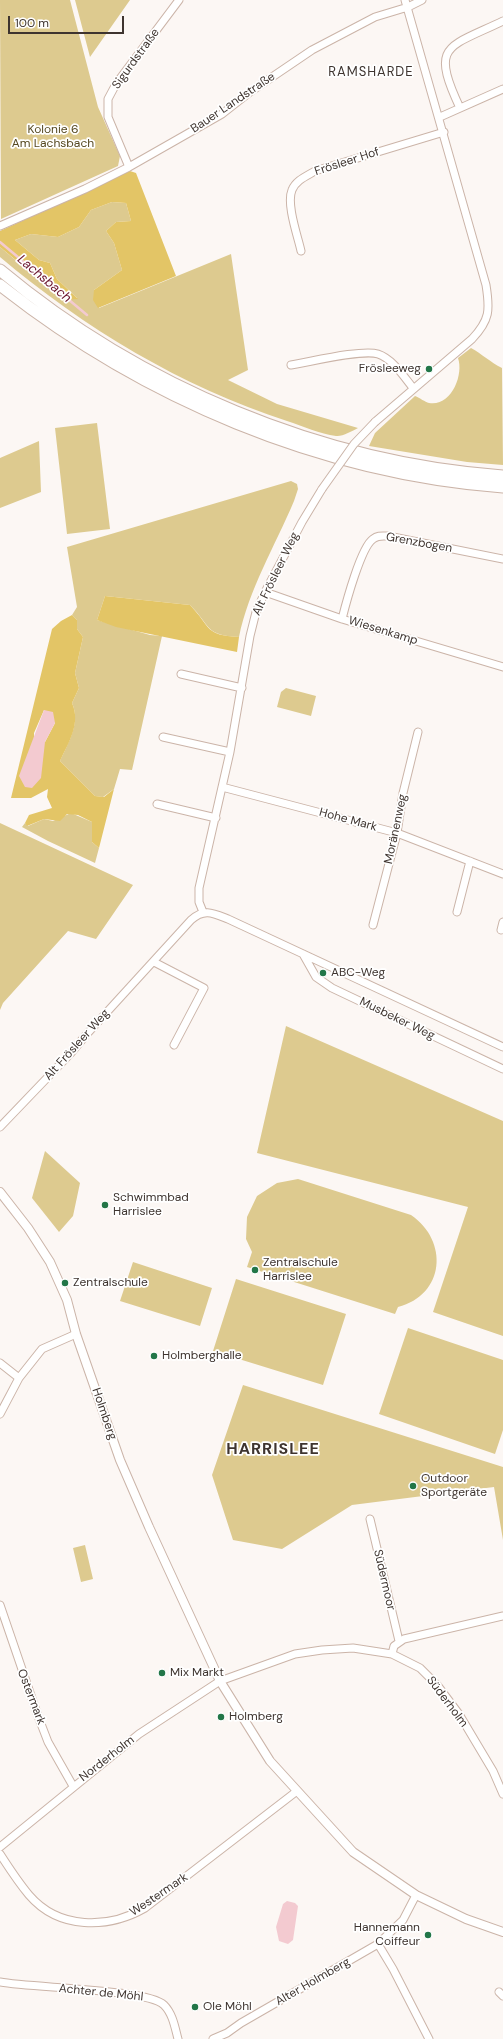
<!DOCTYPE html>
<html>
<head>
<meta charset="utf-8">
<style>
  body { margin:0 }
  #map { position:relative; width:503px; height:2039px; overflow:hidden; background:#fcf7f4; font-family:"DM Sans",sans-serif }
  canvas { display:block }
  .scale { position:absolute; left:8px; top:16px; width:116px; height:18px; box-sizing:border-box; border:2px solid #3e342f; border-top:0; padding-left:5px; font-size:12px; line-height:14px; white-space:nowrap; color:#3e342f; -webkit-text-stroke:3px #fff; paint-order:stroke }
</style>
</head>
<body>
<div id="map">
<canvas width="503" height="2039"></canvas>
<div class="scale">100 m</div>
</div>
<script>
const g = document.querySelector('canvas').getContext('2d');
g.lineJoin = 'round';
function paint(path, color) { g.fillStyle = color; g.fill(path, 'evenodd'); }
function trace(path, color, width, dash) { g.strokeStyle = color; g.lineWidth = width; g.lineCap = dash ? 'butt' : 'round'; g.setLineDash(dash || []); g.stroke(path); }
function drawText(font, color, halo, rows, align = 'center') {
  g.font = font + ' "DM Sans",sans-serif'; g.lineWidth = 3.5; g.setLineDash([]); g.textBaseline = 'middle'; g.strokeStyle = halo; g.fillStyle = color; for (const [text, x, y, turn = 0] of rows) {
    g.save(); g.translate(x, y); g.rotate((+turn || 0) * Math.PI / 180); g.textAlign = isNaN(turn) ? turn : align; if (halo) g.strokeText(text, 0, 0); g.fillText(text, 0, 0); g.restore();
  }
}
const green = new Path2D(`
  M0,0h70l28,107 22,49 -2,10 -117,53z
  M75,0h55l-40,57z
  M112,202l14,1 5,18 -15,1 -10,9 8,12 8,27 -28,20 5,18 132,-54 17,116 -20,10 49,24 81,24c-6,3 -16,9 -22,8 -16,-2 -33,-10 -49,-15 -105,-34 -203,-93 -287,-164v-10l63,53 14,-2 -20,-19 -7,-16 -11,-3 -24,-20 16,-6 27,3 21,-10 12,-17z
  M471,348c11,6 19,14 31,20l1,97 -36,-3 -98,-16 6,-13 40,-37c5,2 10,6 14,7 22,4 35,-28 29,-45z
  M97,423l13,106 -43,5 -12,-106z
  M39,441l2,51 -41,16v-50z
  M291,481l6,3 1,5 -4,12c-19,45 -45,88 -55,136 -35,-2 -27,-10 -49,-32l-85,-9 -8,24 53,15 12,1 -30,134 -12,-1 -6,20 -11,8 -8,-1 -35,-35c8,-18 21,-38 12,-58l7,-15 -4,-15 8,-36 -6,-8v-9l-5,-5 5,-8 -10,-60z
  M286,688l30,8 -5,20 -34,-9 4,-15z
  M71,813l21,9v20l7,6 -4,15 -47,-22 -26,-14 3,-4 3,3 16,-7 9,2z
  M0,823l133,62 -37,54 -28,-8 -65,72 -3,7z
  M286,1026l217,95v215l-70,-24 35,-105 -211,-54z
  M45,1151l35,32 -7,33 -14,16 -27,-34z
  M298,1179l113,36c38,26 34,80 -13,92l-3,7 -148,-47 5,-15 -6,-13 1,-22 10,-21 20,-13z
  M133,1262l79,26 -12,38 -80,-25z
  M236,1279l110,35 -23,71 -110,-34z
  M408,1328l95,32v70l-8,24 -116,-40z
  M243,1385l260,82v73l-9,-53 -142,18 -70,44 -49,-9 -21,-65z
  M85,1545l8,34 -12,3 -8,-34z`);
const forest = new Path2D(`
  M130,171l6,2 40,103 -78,32 -5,-8 1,-10 28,-20 -8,-27 -8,-12 10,-9 15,-1 -5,-18 -14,-1 -21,8 -12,17 -21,10 -27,-3 -16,6 24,20 11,3 7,16 21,20 -14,1 -64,-53v-16z
  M105,596l85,9c22,23 14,30 49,32l-2,15 -121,-25 -19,-7z
  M72,615l5,5v9l6,8 -8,36 4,15 -7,15c9,20 -3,39 -12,58l35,35 9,1 10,-8 -15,59 -7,-6v-20l-14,-7 -11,-1 -7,7 -16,-2 -17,7 -2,-3 4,-8 23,-7 -5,-11 1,-8 -17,9h-20l41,-169 9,-8zM44,710l11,13 -10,19 -11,-3v-6z`);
const water = new Path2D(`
  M44,710l9,2 2,11 -10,19 -4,36 -9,10 -7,-1 -6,-11z
  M287,1901l8,2 3,3 -5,34 -5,4 -9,-3 -3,-14 7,-23z`);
const stream = new Path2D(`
  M0,242l87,73`);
const minor = new Path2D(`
  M460,108c-30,-64 -13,-60 43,-87
  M440,117l63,-28
  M129,167l-21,-50v-18l8,-15 63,-84
  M0,226l85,-37 44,-22 93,-53 28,-22 62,-42 63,-33 33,-10 14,-7
  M301,251c-3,-14 -15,-47 -9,-61 4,-10 15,-14 23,-19l129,-39
  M291,365c19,-3 71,-16 87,-11 15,5 26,23 35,34
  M375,422l97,-83c18,-19 18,-29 14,-54l-81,-285
  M265,592l77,27 161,48
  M342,619c4,-16 19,-72 31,-80 5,-4 9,-3 15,-3l115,23
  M181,674l61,14
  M163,737l67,15
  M222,787l175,46 106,41
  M157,804l59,14
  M203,912l-4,-10v-14l31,-136 20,-116 6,-24 9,-20 37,-70 20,-33
  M457,912l13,-51
  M373,925l24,-92 6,-40 15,-61
  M501,930l2,-8
  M303,954l13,23 16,11 171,81
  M154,962l50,26 -30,57
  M0,1127l70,-73 16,-19 105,-115c13,-12 22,-7 37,-1l275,128
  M0,1363l19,15
  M0,1414l19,-36 23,-29 34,-15
  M370,1519l29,122
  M0,1605l38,111 10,26 25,44
  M392,1654l2,-8 10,-7 99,-23
  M0,1847l139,-113 81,-53 75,-27 27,-4 31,-2 39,6 28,14 18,18 21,28 34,57 10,23
  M0,1854c9,14 18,28 29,41 30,35 79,34 116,13l152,-117
  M378,1944l15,25 36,70
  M0,1982c30,6 148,7 164,23 9,9 11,23 14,34
  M499,1992l4,4
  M213,2039l14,-6 14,-10 137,-79 25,-24 13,-25`);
const tertiary = new Path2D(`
  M0,1192l28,36 22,34 17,38 9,34 44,126 29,67 71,154 50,80 83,91 63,43 50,24 37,13`);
const trunk = new Path2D(`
  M0,270c139,116 321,193 503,206
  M0,285c143,113 320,188 503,202`);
const minorBridge = new Path2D(`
  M322,489l32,-45 21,-22`);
const markers = [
  [429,369,4,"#227648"],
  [323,973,4,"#227648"],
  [105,1205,4,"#227648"],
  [255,1270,4,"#227648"],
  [65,1283,4,"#227648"],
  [154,1356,4,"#227648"],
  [413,1486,4,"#227648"],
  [162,1673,4,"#227648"],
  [221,1717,4,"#227648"],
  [428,1935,4,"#227648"],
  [195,2007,4,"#227648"]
];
const streetNames = [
  ["Sigurdstraße",136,59,-54],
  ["Bauer Landstraße",233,103,-34],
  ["Frösleer Hof",347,162,-18],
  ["Grenzbogen",419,543,10],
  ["Alt Frösleer Weg",276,574,-64],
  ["Wiesenkamp",383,631,17],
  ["Hohe Mark",348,820,15],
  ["Moränenweg",396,829,-78],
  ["Musbeker Weg",397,1019,26],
  ["Alt Frösleer Weg",77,1045,-48],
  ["Holmberg",104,1414,71],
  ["Südermoor",384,1580,77],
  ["Ostermark",31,1697,69],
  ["Süderholm",447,1702,53],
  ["Norderholm",107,1759,-38],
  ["Westermark",159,1895,-34],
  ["Alter Holmberg",313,1982,-30],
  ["Achter de Möhl",101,1993,6]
];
const parkNames = [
  ["Kolonie 6",53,130],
  ["Am Lachsbach",53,144]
];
const poiNames = [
  ["Frösleeweg",421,369,"right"],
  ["ABC-Weg",331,973],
  ["Schwimmbad",113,1198],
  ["Harrislee",113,1212],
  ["Zentralschule",263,1263],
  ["Harrislee",263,1277],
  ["Zentralschule",73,1283],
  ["Holmberghalle",162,1356],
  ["Outdoor",421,1479],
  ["Sportgeräte",421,1493],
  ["Mix Markt",170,1673],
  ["Holmberg",229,1717],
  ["Hannemann",420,1928,"right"],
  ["Coiffeur",420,1942,"right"],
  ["Ole Möhl",203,2007]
];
const neighbourhoodNames = [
  ["RAMSHARDE",371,73]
];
const waterNames = [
  ["Lachsbach",44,279,40]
];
const districtNames = [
  ["HARRISLEE",273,1450]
];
paint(green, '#ddca8f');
paint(forest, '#e3c566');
paint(water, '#f3cad0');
trace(stream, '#f3cad0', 2.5);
trace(minor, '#cbb4a8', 9);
trace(tertiary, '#cbb4a8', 10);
trace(trunk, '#cbb4a8', 13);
trace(minor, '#fff', 7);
trace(tertiary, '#fff', 8);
trace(trunk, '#fff', 11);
trace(minorBridge, '#cbb4a8', 9, []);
trace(minorBridge, '#fff', 7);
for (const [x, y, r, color] of markers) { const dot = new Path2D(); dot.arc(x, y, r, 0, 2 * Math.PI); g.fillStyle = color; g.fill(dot); trace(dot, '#fff', 1.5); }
drawText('12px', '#3e342f', '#fff', streetNames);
drawText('12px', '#554820', '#fff', parkNames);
drawText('12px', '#3e342f', '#fff', poiNames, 'left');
g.letterSpacing = '1px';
drawText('13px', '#3e342f', '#fff', neighbourhoodNames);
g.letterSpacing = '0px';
drawText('italic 13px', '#6c162f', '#fff', waterNames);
g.letterSpacing = '1px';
drawText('bold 16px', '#3e342f', '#fff', districtNames);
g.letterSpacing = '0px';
</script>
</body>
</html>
